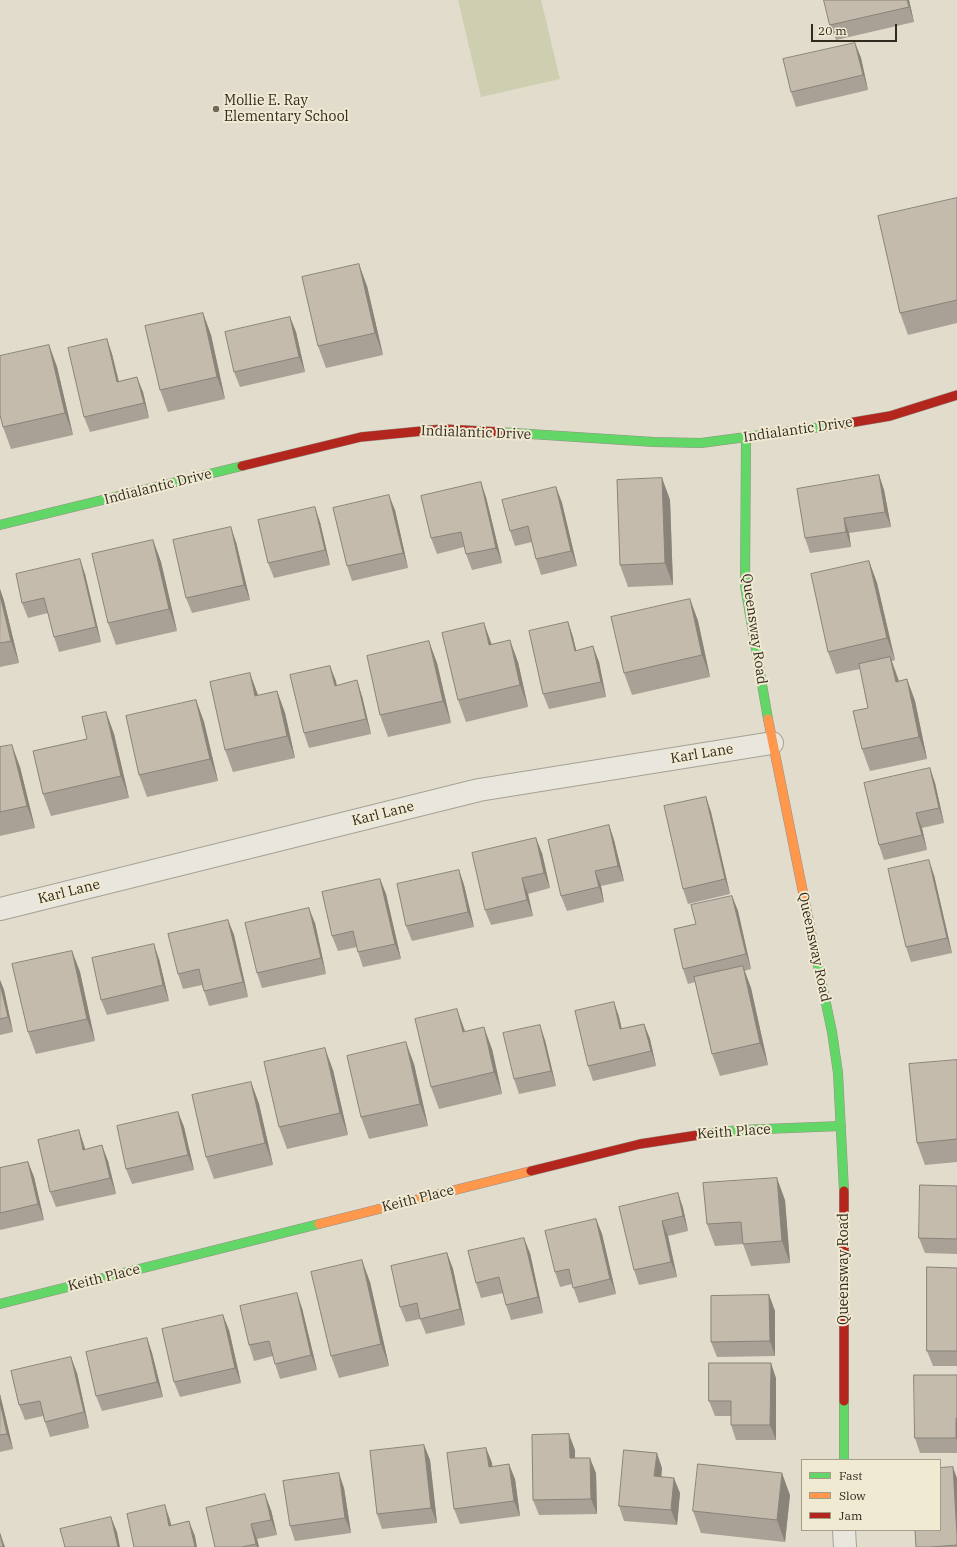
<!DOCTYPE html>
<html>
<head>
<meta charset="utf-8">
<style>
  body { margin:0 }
  #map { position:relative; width:957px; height:1547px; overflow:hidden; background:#e1dccc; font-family:"IBM Plex Serif",serif }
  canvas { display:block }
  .legend { position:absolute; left:801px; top:1459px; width:140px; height:72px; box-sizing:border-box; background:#f1ead2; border:1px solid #a59d8a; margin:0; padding:5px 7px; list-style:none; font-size:12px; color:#332a1f }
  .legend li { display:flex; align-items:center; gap:8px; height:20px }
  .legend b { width:20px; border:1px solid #a59d8a }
  .scale { position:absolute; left:811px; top:24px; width:86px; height:18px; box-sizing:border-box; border:2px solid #332a1f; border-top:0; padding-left:5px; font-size:12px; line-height:14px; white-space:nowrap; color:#332a1f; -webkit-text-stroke:3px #f1ead2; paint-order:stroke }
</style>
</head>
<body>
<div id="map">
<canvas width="957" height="1547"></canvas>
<ul class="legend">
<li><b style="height:5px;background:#63d668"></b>Fast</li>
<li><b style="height:5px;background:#ff974d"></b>Slow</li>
<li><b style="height:5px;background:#b3261e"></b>Jam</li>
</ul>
<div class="scale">20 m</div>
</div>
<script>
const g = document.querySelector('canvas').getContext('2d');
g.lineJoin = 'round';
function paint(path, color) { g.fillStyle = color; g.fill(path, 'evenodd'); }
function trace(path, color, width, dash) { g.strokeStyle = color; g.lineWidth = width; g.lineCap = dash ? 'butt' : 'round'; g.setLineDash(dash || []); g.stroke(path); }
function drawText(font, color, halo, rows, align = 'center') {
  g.font = font + ' "IBM Plex Serif",serif'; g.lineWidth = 4; g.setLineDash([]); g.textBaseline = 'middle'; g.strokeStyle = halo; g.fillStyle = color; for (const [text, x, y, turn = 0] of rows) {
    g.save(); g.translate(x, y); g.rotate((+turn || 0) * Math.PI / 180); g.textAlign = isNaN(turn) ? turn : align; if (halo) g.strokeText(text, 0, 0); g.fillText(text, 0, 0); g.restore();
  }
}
const green = new Path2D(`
  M458,0h83l19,79 -79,18z`);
const street = new Path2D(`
  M0,909l479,-119 293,-47
  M844,1530l1,17`);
const fast = new Path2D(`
  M499,432l155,10 47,1 136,-18
  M746,438l-1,148 23,133
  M0,525l242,-59
  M812,937l20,95 6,41 6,118
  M705,1134l34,-4 102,-4
  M0,1304l319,-80
  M844,1401v59`);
const slow = new Path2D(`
  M768,719l44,218
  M319,1224l212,-53`);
const jam = new Path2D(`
  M837,425l53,-9 67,-21
  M242,466l119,-29 82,-8 56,3
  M531,1171l109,-27 65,-10
  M844,1191v210`);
const wall = new Path2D(`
  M909,0l5,22 -78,18 -6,-15z
  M855,43l6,15 7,32 -72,17 -5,-15z
  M957,198v125l-49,12 -8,-22z
  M367,286l16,69 -57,13 -8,-22z
  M203,313l8,22 14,64 -57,13 -8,-22z
  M290,317l6,15 9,40 -65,15 -6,-15z
  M107,339l5,15 7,27 24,11 6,26 -59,14 -6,-15z
  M49,345l8,22 16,68 -62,14 -8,-22z
  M879,475l5,15 7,37 -42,6 2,14 -41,6 -5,-15z
  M662,478l8,22 3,85 -45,2 -8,-22z
  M556,487l6,16 15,63 -36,9 -5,-16 -4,-17 -17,4 -5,-15z
  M486,497l16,66 -30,7 -6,-16 -2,-7 -27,7 -6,-16z
  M395,510l13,58 -56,13 -5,-15z
  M320,522l10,43 -56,13 -6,-15z
  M153,540l8,22 16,69 -61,14 -8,-22z
  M236,542l14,58 -58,13 -6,-15z
  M869,561l8,22 18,77 -3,1 7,20 8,-2 8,22 12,58 -57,12 -8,-22 6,-41 -8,-39 -24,5 -8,-22z
  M85,574l16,68 -42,10 -5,-15 -6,-24 -20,5 -6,-15z
  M0,589l4,12 15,62 -19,4z
  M690,599l8,22 12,56 -78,18 -8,-22z
  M568,622l5,15 3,13 23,12 7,35 -57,12 -6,-15z
  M491,644l27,18 10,45 -62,15 -8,-22z
  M437,663l14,60 -63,14 -8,-22z
  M330,666l6,19 26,11 9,38 -62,14 -5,-15z
  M277,691l8,22 10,45 -62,14 -8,-22 33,-54z
  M196,700l8,22 14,59 -71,16 -8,-22z
  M106,712l8,22 15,64 -78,18 -8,-22 44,-55z
  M0,747l20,20 15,61 -35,8z
  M930,768l5,15 9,40 -22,5 5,22 -43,10 -5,-15z
  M706,797l5,15 19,82 -42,10 -5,-15z
  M609,825l5,15 10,41 -23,5 3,16 -37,9 -6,-15z
  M542,853l8,35 -22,6 5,22 -42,9 -6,-15z
  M459,870l5,15 10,42 -62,14 -6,-15z
  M934,875l18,78 -41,9 -5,-15z
  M380,879l6,15 15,65 -38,8 -5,-15 -1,-5 -19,4 -6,-15z
  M732,896l6,15 13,58 -7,2 7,17 17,77 -48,11 -8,-22 -17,-72 -7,2 -5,-15 13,-45z
  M228,920l6,15 14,62 -39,9 -7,-21 -19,4 -5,-15z
  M315,923l11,51 -64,14 -5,-15z
  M72,951l8,21 15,69 -59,13 -8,-22z
  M159,959l10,42 -62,14 -6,-15z
  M0,980l4,10 9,42 -13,3z
  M614,1002l5,15 3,12 22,-5 6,15 6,27 -63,15 -5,-15z
  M465,1031l27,18 10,45 -63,15 -8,-22z
  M545,1040l11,46 -37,8 -5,-15z
  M957,1060v102l-32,3 -8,-22z
  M414,1064l14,62 -59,13 -8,-22z
  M333,1070l15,65 -61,14 -8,-22z
  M251,1082l8,22 14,61 -59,14 -8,-22z
  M178,1112l6,15 10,43 -62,14 -6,-15z
  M84,1145l1,4 23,12 8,33 -60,13 -6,-15z
  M28,1162l6,15 10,43 -44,10v-62z
  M957,1186v68l-32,-1 -6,-15z
  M678,1193l5,15 5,23 -20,5 9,41 -38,8 -5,-15z
  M785,1200l5,63 -39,3 -8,-22 -28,2 -8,-22z
  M596,1219l6,15 14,60 -37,9 -7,-19 -12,3 -5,-15z
  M447,1253l6,16 12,56 -39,9 -6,-15 -14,3 -6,-15z
  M530,1253l13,60 -32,7 -5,-15 -3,-12 -22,5 -5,-15z
  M957,1268v98h-24l-6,-15z
  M370,1282l19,84 -50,12 -8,-22z
  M769,1295l6,16v45l-58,1 -6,-15z
  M302,1308l15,62 -37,9 -5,-15 -2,-8 -19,5 -5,-16z
  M229,1330l12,53 -61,14 -6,-15z
  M147,1338l5,15 11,44 -61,14 -6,-15z
  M77,1373l12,55 -39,9 -7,-21 -18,4 -6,-15z
  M957,1375v78h-37l-5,-15z
  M776,1378v62h-40l-5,-15v-9h-16l-6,-15z
  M0,1394l13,55 -13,3z
  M424,1445l6,15 7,63 -55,6 -5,-15z
  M486,1448l6,15v4l23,12 5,37 -60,8 -6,-15z
  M575,1450v8l21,15 1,41 -58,1 -6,-15z
  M662,1468l-1,8 19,17 -3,32 -53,-4 -5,-15z
  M957,1478v69h-41z
  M344,1488l7,45 -56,8 -5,-15z
  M790,1495l-5,47 -84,-9 -8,-22z
  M271,1510l6,25 -20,4 2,8h-44z`);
const shadedWall = new Path2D(`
  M907,0h2l5,22 -5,-15z
  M855,43l6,15 7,32 -5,-15z
  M359,264l8,22 16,69 -8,-22z
  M203,313l8,22 14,64 -8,-22z
  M290,317l6,15 9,40 -6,-15z
  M107,339l5,15 10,43 -5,-15z
  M49,345l8,22 16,68 -8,-22z
  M137,377l6,15 6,26 -5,-15z
  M879,475l5,15 7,37 -6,-15z
  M662,478l8,22 3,85 -8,-22z
  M481,482l5,15 16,66 -6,-15z
  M556,487l6,16 15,63 -6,-15z
  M389,495l6,15 13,58 -5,-15z
  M315,507l5,15 10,43 -5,-15z
  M844,518l5,15 2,14 -5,-15z
  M231,527l5,15 14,58 -6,-15z
  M153,540l8,22 16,69 -8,-22z
  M80,559l5,15 16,68 -5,-15z
  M869,561l8,22 18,77 -8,-22z
  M0,589l4,12 15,62 -8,-22 -11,-46z
  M690,599l8,22 12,56 -8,-22z
  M568,622l5,15 7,29 -5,-15z
  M484,623l8,22h-3z
  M510,640l8,22 10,45 -8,-22z
  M429,641l8,22 14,60 -8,-22z
  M593,646l6,16 7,35 -5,-15z
  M890,657l8,22 6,25 -8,-22z
  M330,666l6,15 4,20 -5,-15z
  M250,673l8,22 5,23 -8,-22z
  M907,679l8,22 12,58 -8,-22z
  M357,680l5,16 9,38 -5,-15z
  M277,691l8,22 10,45 -8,-22z
  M196,700l8,22 14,59 -8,-22z
  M106,712l8,22 15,64 -8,-22z
  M12,745l8,22 15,61 -8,-22z
  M930,768l5,15 9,40 -5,-15z
  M706,797l5,15 19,82 -5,-15z
  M916,813l6,15 5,22 -5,-15z
  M609,825l5,15 10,41 -6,-15z
  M536,838l6,15 8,35 -6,-15z
  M929,860l5,15 18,78 -5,-15z
  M459,870l5,15 10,42 -6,-15z
  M595,871l6,15 3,16 -5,-15z
  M522,878l6,16 5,22 -6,-16z
  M380,879l6,15 15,65 -6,-15z
  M732,896l6,15 13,58 -5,-15z
  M309,908l6,15 11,51 -5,-16z
  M228,920l6,15 14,62 -5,-15z
  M154,944l5,15 10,42 -6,-16z
  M72,951l8,21 15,69 -8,-22z
  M743,966l8,22 17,77 -8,-22z
  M0,980l4,10 9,42 -5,-15 -8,-33z
  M614,1002l5,15 6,27 -5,-15z
  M457,1009l8,22 -2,1z
  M644,1024l6,15 6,27 -5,-15z
  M540,1025l5,15 11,46 -5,-15z
  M484,1027l8,22 10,45 -8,-22z
  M406,1042l8,22 14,62 -8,-22z
  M325,1048l8,22 15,65 -8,-22z
  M251,1082l8,22 14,61 -8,-22z
  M178,1112l6,15 10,43 -6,-15z
  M79,1130l5,15 5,20 -6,-15z
  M102,1145l6,16 8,33 -6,-16z
  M28,1162l6,15 10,43 -6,-16z
  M777,1178l8,22 5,63 -8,-22z
  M678,1193l5,15 5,23 -5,-15z
  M596,1219l6,15 14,60 -6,-15z
  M662,1221l6,15 9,41 -6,-15z
  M524,1238l6,15 13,60 -5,-16z
  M447,1253l6,16 12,56 -5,-16z
  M362,1260l8,22 19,84 -8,-22z
  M297,1293l5,15 15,62 -6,-15z
  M769,1295l6,16v45l-5,-15z
  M223,1315l6,15 12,53 -6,-15z
  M147,1338l5,15 11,44 -6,-15z
  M71,1357l6,16 12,55 -5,-16z
  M771,1363l5,15v62l-6,-15z
  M0,1394l13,55 -6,-15 -7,-32z
  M956,1418l1,4v18l-1,-2z
  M569,1434l6,16v23l-5,-15z
  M424,1445l6,15 7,63 -6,-15z
  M486,1448l6,15 2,19 -5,-15z
  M657,1453l5,15 -2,23 -6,-15z
  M590,1458l6,15 1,41 -6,-15z
  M509,1464l6,15 5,37 -6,-15z
  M953,1467l4,11v57z
  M339,1473l5,15 7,45 -6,-15z
  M782,1473l8,22 -5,47 -8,-22z
  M674,1478l6,15 -3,32 -6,-15z
  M265,1494l6,16 6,25 -6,-15z
  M165,1505l5,15 5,21 -6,-15z
  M111,1517l6,15 3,15h-2z
  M189,1521l6,15 2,11h-2z
  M251,1524l6,15 2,8h-2l-1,-3z
  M0,1533l5,14h-2z`);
const building = new Path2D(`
  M824,0h83l2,7 -79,18z
  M855,43l8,32 -72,17 -8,-33z
  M957,198v102l-57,13 -22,-97z
  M359,264l16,69 -57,13 -16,-69z
  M203,313l14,64 -57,13 -15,-64z
  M290,317l9,40 -65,15 -9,-40z
  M107,339l10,43 20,-5 7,26 -60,14 -16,-69z
  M49,345l16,68 -62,14 -3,-12v-59z
  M879,475l6,37 -41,6 2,14 -41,6 -8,-49z
  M662,478l3,85 -45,2 -3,-85z
  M481,482l15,66 -30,6 -5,-22 -30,6 -10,-42z
  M556,487l15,64 -35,8 -8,-33 -18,5 -8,-31z
  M389,495l14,58 -56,13 -14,-58z
  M315,507l10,43 -57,13 -10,-43z
  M231,527l13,58 -58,13 -13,-58z
  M153,540l16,69 -61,14 -16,-69z
  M80,559l16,68 -42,10 -10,-39 -22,5 -6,-29z
  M869,561l18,77 -59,14 -17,-78z
  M0,595l11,46 -11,2z
  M690,599l12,56 -78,18 -13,-56z
  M568,622l7,29 18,-5 8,36 -58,12 -14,-63z
  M484,623l5,22 21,-5 10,45 -62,15 -16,-67z
  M429,641l14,60 -63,14 -13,-59z
  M890,657l6,25 11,-3 12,58 -57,12 -9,-38 15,-3 -9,-44z
  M330,666l5,20 22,-6 9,39 -62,14 -14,-58z
  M250,673l5,23 22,-5 10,45 -62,14 -15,-68z
  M196,700l14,59 -71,16 -13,-59z
  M106,712l15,64 -78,18 -10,-43 54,-12 -5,-22z
  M12,745l15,61 -27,6v-65z
  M930,768l9,40 -23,5 6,22 -43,10 -15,-62z
  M706,797l19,82 -42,10 -19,-83z
  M609,825l9,41 -23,5 4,16 -38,9 -13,-56z
  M536,838l8,35 -22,5 5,22 -42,10 -13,-57z
  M929,860l18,78 -41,9 -18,-78z
  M459,870l9,42 -62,14 -9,-42z
  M380,879l15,65 -37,8 -5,-21 -21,5 -10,-44z
  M732,896l14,58 -63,15 -9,-40 22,-5 -5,-19z
  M309,908l12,50 -64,15 -12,-50z
  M228,920l15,62 -39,9 -5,-22 -21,5 -10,-40z
  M154,944l9,41 -62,15 -9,-42z
  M72,951l15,68 -59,13 -16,-68z
  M743,966l17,77 -48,11 -18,-77z
  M0,984l8,33 -8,2z
  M614,1002l6,27 24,-5 7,27 -63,15 -13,-55z
  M457,1009l6,23 21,-5 10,45 -63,15 -16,-68z
  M540,1025l11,46 -37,8 -11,-46z
  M406,1042l14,62 -59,13 -14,-61z
  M325,1048l15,65 -61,14 -15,-65z
  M957,1060v79l-40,4 -8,-79z
  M251,1082l14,61 -59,14 -14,-62z
  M178,1112l10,43 -62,14 -9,-43z
  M79,1130l4,20 19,-5 8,33 -60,14 -12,-52z
  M28,1162l10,42 -38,9v-45z
  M777,1178l5,63 -39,3 -2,-22 -34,2 -4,-41z
  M920,1185l37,1v53l-38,-1z
  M678,1193l5,23 -21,5 9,41 -37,8 -15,-63z
  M596,1219l14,60 -37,9 -4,-19 -14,3 -10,-41z
  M524,1238l14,59 -32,8 -7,-28 -23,6 -8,-32z
  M447,1253l13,56 -40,10 -3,-16 -17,4 -9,-41z
  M362,1260l19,84 -50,12 -20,-84z
  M927,1267l30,1v83h-30z
  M297,1293l14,62 -36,9 -6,-23 -20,4 -9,-39z
  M769,1295l1,46 -59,1v-46z
  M223,1315l12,53 -61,14 -12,-53z
  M147,1338l10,44 -61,14 -10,-44z
  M71,1357l13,55 -39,10 -5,-21 -21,4 -8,-34z
  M709,1363h62l-1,62h-39v-24h-22z
  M914,1375h43v43h-1v20h-41z
  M0,1402l7,32 -7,1z
  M569,1434l1,24h20l1,41 -58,1 -1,-65z
  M424,1445l7,63 -54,6 -7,-63z
  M486,1448l3,19 20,-3 5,37 -60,8 -7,-56z
  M624,1450l33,3 -3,23 20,2 -3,32 -52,-4z
  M698,1464l84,9 -5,47 -84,-9z
  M953,1467l4,68v10l-26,2h-15l-1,-17h25v-62z
  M339,1473l6,45 -55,8 -7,-45z
  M265,1494l6,26 -20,4 5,20 -14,3h-27l-9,-39z
  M165,1505l4,21 20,-5 6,26h-61l-7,-33z
  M111,1517l7,30h-53l-5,-18z
  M0,1534l3,13h-3z`);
const markers = [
  [216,109,4,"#70685c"]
];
const poiNames = [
  ["Mollie E. Ray",224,101],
  ["Elementary School",224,117]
];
const streetNames = [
  ["Indialantic Drive",798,430,-8],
  ["Indialantic Drive",476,433,2],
  ["Indialantic Drive",158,487,-14],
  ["Queensway Road",754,629,82],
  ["Karl Lane",702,754,-9],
  ["Karl Lane",383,814,-14],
  ["Karl Lane",69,892,-14],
  ["Queensway Road",814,947,78],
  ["Keith Place",734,1132,-4],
  ["Keith Place",418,1199,-14],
  ["Queensway Road",844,1269,-90],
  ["Keith Place",104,1278,-14]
];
paint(green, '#cdcfb0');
trace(street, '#a6a195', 24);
trace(fast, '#959085', 10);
trace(slow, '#959085', 10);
trace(jam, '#959085', 10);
trace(street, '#e9e6dd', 22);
trace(fast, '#63d668', 9);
trace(slow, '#ff974d', 9);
trace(jam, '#b3261e', 9);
paint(wall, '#a9a195');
paint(shadedWall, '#898379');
paint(building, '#c4bbad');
trace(building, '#898379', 1);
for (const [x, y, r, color] of markers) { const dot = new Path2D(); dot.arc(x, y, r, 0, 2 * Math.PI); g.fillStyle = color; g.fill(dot); trace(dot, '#f1ead2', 1.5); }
drawText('14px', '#332a1f', '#f1ead2', poiNames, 'left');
drawText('14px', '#332a1f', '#f1ead2', streetNames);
</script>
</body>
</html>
